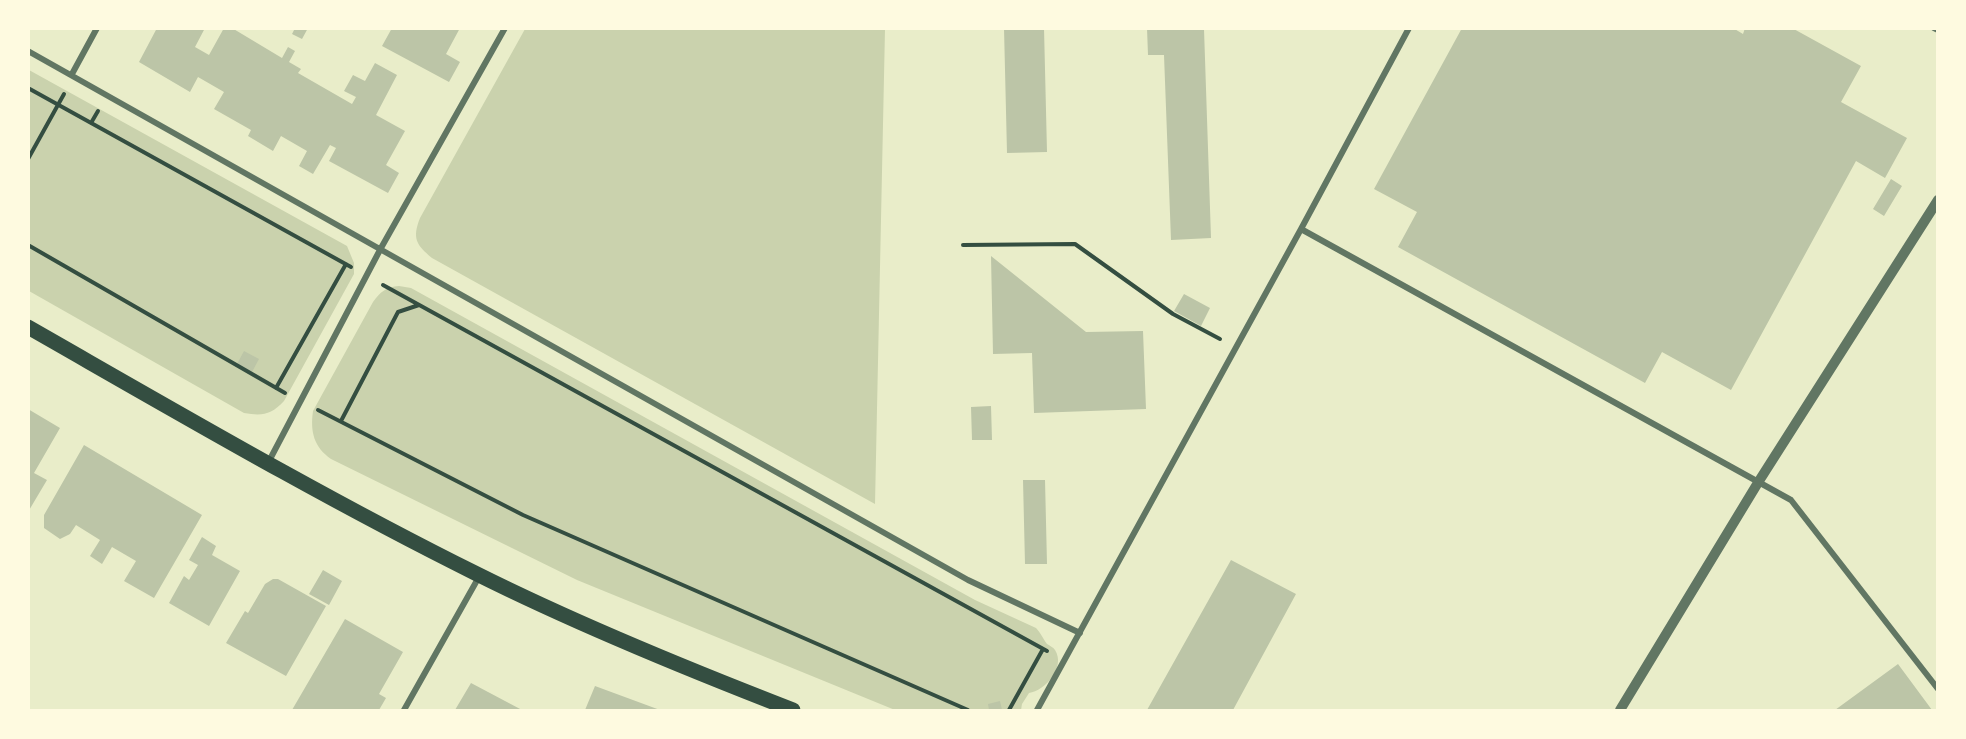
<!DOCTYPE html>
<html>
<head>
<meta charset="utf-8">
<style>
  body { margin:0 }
  #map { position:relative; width:1966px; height:739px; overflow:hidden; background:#e9edc9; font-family:"Fira Sans Condensed",sans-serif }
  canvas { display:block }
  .frame { position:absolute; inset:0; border:30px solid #fefae0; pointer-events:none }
</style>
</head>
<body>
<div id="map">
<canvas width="1966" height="739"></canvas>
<div class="frame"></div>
</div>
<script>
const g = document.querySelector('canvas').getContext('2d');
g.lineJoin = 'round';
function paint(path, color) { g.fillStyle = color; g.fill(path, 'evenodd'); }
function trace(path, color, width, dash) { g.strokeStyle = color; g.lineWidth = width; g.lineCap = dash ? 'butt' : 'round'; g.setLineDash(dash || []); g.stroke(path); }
const green = new Path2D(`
  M525,29h360l-10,475 -443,-246c-16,-13 -20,-20 -12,-40z
  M29,70l318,176 7,17v11l-70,127c-13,14 -22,15 -40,12l-215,-122z
  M399,286l12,2 564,312 61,28c5,5 7,11 11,16 3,2 6,3 8,6 11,17 -10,41 -26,43l-7,11 -1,6h-126l-318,-130 -246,-121c-17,-12 -21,-27 -18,-48l60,-109c7,-10 13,-15 26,-16z`);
const building = new Path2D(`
  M157,28h48l-10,19 14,8 15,-27h8l50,30 6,-11 7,4 -6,11 12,7 -3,4 54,31 4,-7 -12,-6 9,-16 12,6 10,-18 22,12 -21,40 29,16 -19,34 13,8 -11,20 -59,-32 7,-13 -6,-3 -17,29 -14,-8 8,-15 -26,-15 -8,15 -25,-15 3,-6 -37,-21 10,-17 -26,-15 -8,15 -51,-30z
  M295,28h13l-6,11 -10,-5z
  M392,28h68l-14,26 14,8 -11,20 -67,-36z
  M1004,28h40l3,124 -40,1z
  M1147,28l57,1 7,209 -40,2 -7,-185h-16z
  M1462,28h271l10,6 2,-6h47l69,38 -20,36 66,36 -22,40 -29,-17 -125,229 -69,-38 -17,31 -247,-136 19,-35 -43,-23z
  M1891,179l11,7 -18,30 -11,-7z
  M991,256l95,76 57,-1 3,78 -112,4 -2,-60 -39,1z
  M1184,294l26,14 -9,18 -27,-15z
  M244,351l15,8 -7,13 -15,-8z
  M991,406l1,34h-20l-1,-33z
  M28,409l32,19 -26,45 13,7 -19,32z
  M84,445l118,70 -48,83 -30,-17 12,-20 -24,-14 -10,17 -12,-8 10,-16 -24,-15 -6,9 -10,5 -16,-11v-13z
  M1023,480h22l2,84h-22z
  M202,537l14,9 -4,9 28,16 -31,55 -40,-23 15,-27 5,4 9,-15 -9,-5z
  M1231,560l65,34 -63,116h-86z
  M323,570l19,11 -13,24 -20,-11z
  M273,579h5l48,27 -40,70 -60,-33 19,-32 3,2 17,-29z
  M345,619l58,33 -24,42 7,4 -7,12h-87z
  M1898,664l34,46h-97z
  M471,683l51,27h-67z
  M595,686l65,24h-75z
  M1000,701l2,9h-13l-1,-6z`);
const path = new Path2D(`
  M28,88l323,179
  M91,123l7,-12
  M28,159l36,-65
  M28,245l257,148
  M963,245l112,-1 98,70 47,25
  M383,285l664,366
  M276,388l70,-124
  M318,410l205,105 445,195
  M341,421l57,-109 21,-7
  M1009,710l34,-61`);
const minor = new Path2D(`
  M1934,28l4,2
  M28,51l940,529 112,53
  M72,74l25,-46
  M1301,229l490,271 147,189
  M268,463l113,-215 124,-220
  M404,710l76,-135
  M1037,710l264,-481 108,-201`);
const tertiary = new Path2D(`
  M1620,710l139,-229 179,-281`);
const primary = new Path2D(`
  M28,327c149,85 296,171 449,247 102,51 210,95 316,136`);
paint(green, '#cad2ad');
paint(building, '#bcc5a7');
trace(path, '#344e41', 4);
trace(minor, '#617663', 6);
trace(tertiary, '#617663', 10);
trace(primary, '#344e41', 15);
</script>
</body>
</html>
